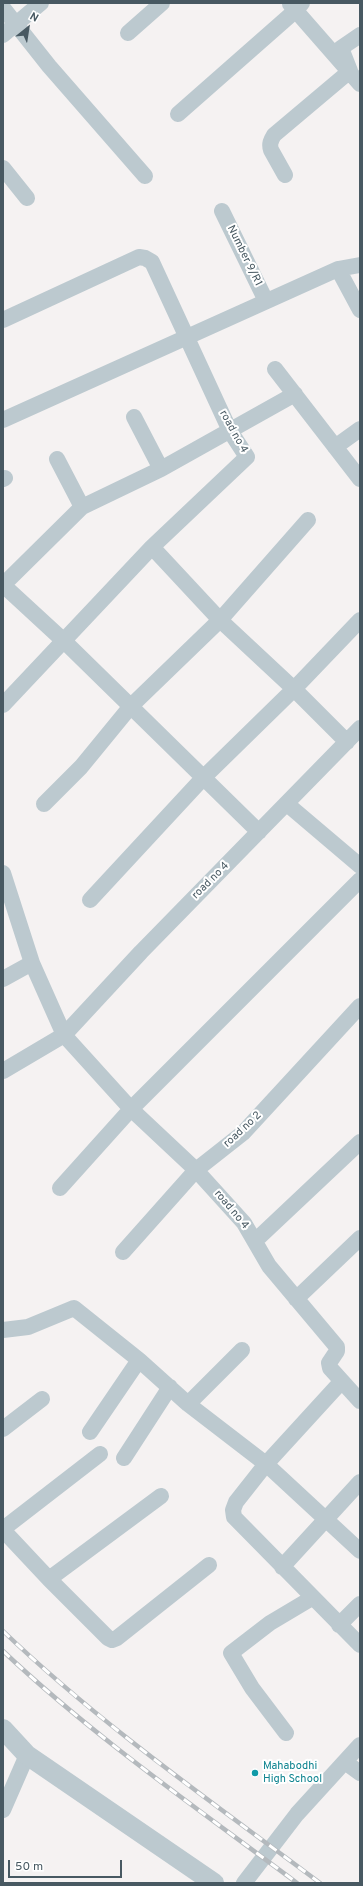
<!DOCTYPE html>
<html>
<head>
<meta charset="utf-8">
<style>
  body { margin:0 }
  #map { position:relative; width:363px; height:1886px; overflow:hidden; background:#f5f2f2; font-family:Overpass,sans-serif }
  canvas { display:block }
  .frame { position:absolute; inset:0; border:4px solid #485962; pointer-events:none }
  .north { position:absolute; left:8px; top:8px; width:40px; height:40px; -webkit-text-stroke:3px #fff; paint-order:stroke; rotate:30deg; font-size:11px; font-weight:700; line-height:16px; text-align:center; color:#485962 }
  .north::after { content:''; display:block; margin:auto; width:14px; height:18px; background:#485962; clip-path:polygon(50% 0,100% 100%,50% 72%,0 100%) }
  .scale { position:absolute; left:8px; top:1860px; width:114px; height:18px; box-sizing:border-box; border:2px solid #485962; border-top:0; padding-left:5px; font-size:12px; line-height:14px; white-space:nowrap; color:#485962; -webkit-text-stroke:3px #fff; paint-order:stroke }
</style>
</head>
<body>
<div id="map">
<canvas width="363" height="1886"></canvas>
<div class="frame"></div>
<div class="north">N</div>
<div class="scale">50 m</div>
</div>
<script>
const g = document.querySelector('canvas').getContext('2d');
g.lineJoin = 'round';
function trace(path, color, width, dash) { g.strokeStyle = color; g.lineWidth = width; g.lineCap = dash ? 'butt' : 'round'; g.setLineDash(dash || []); g.stroke(path); }
function drawText(font, color, halo, rows, align = 'center') {
  g.font = font + ' Overpass,sans-serif'; g.lineWidth = 4; g.setLineDash([]); g.textBaseline = 'middle'; g.strokeStyle = halo; g.fillStyle = color; for (const [text, x, y, turn = 0] of rows) {
    g.save(); g.translate(x, y); g.rotate((+turn || 0) * Math.PI / 180); g.textAlign = isNaN(turn) ? turn : align; if (halo) g.strokeText(text, 0, 0); g.fillText(text, 0, 0); g.restore();
  }
}
const minor = new Path2D(`
  M290,4l70,80
  M3,8l46,58 96,110
  M128,33l34,-30
  M3,35l38,-32
  M178,114l117,-103 7,-8
  M3,168l24,30
  M285,175l-14,-25c-2,-6 0,-10 3,-15l76,-64 -9,-23 19,-13
  M222,211l44,90
  M338,269l22,41
  M3,320l136,-63 6,1 7,4 78,169 17,26 -95,90 -149,158
  M275,369l85,110
  M134,417l27,52
  M3,420l335,-151 22,-4
  M335,447l25,-18
  M57,459l25,48
  M3,479l2,-1
  M152,547l68,73 74,69 53,53
  M3,585l62,57 194,190
  M3,585l79,-78 79,-38 134,-75
  M44,804l37,-37 50,-61 89,-86 88,-100
  M287,804l73,62
  M3,873l29,90 32,72 67,74 65,61 48,53 25,43 68,81v4l-8,12 1,5 30,33
  M90,900l114,-123 90,-88 66,-69
  M3,979l29,-16
  M3,1071l61,-36 77,-83 219,-224
  M60,1188l71,-79 229,-229
  M255,1241l105,-99
  M123,1252l73,-82 47,-37 117,-127
  M296,1299l64,-61
  M3,1330l25,-3 46,-19 65,52 49,44 78,60 94,87
  M341,1382l-75,82 -30,38 -3,8 1,7 126,128
  M188,1404l54,-54
  M3,1429l39,-30
  M90,1432l49,-72
  M124,1458l46,-71
  M3,1529l97,-75
  M3,1530l46,49 59,59 4,2 5,-2 92,-73
  M282,1567l78,-85
  M49,1579l112,-83
  M339,1625l21,-21
  M286,1733l-34,-45 -21,-35 39,-30 42,-25
  M345,1762l15,11
  M3,1810l24,-55
  M244,1883l53,-69 63,-69`);
const tertiary = new Path2D(`
  M3,1729l24,26 187,128`);
const rail = new Path2D(`
  M3,1631c98,94 209,171 317,252
  M3,1651c91,86 194,157 294,232`);
const markers = [
  [255,1773,4,"#0f9aa8"]
];
const streetNames = [
  ["Number 9/R1",244,256,64],
  ["road no 4",233,432,61],
  ["road no 4",211,881,-45],
  ["road no 2",243,1130,-43],
  ["road no 4",231,1210,50]
];
const cultureNames = [
  ["Mahabodhi",263,1767],
  ["High School",263,1780]
];
trace(minor, '#bcc9cf', 16);
trace(tertiary, '#bcc9cf', 20);
trace(rail, '#b4b9bd', 4.5);
trace(rail, '#fff', 3, [9]);
for (const [x, y, r, color] of markers) { const dot = new Path2D(); dot.arc(x, y, r, 0, 2 * Math.PI); g.fillStyle = color; g.fill(dot); trace(dot, '#fff', 1.5); }
drawText('11px', '#485962', '#fff', streetNames);
drawText('11px', '#0d838f', '#fff', cultureNames, 'left');
</script>
</body>
</html>
